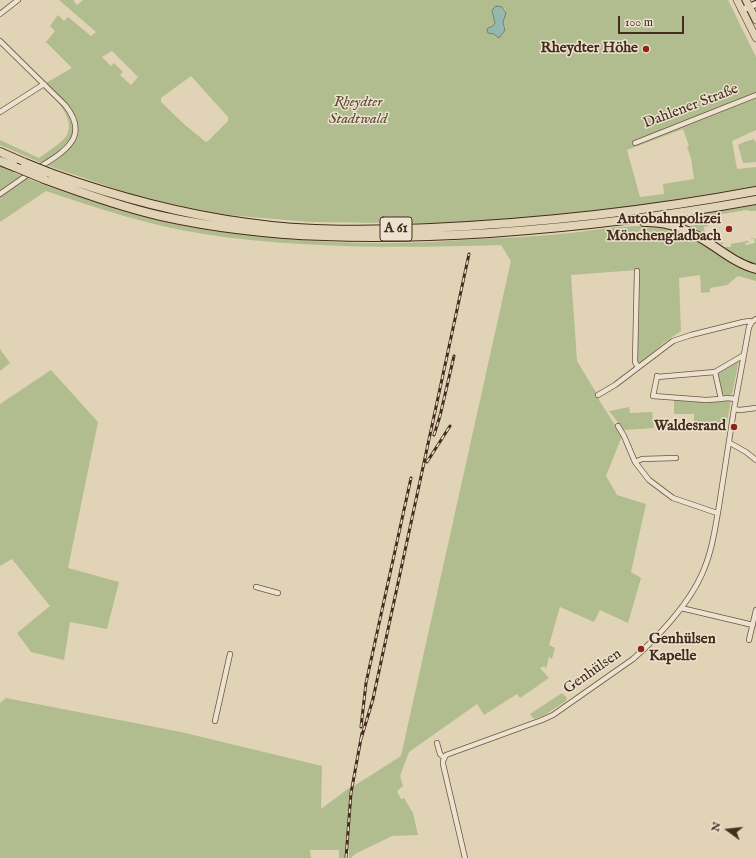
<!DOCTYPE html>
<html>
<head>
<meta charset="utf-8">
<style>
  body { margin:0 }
  #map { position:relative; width:756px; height:858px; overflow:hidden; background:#e1d3b5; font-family:"IM FELL English",serif }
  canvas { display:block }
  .north { position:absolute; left:708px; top:810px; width:40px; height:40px; -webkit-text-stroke:3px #ece2cf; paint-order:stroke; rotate:285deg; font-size:11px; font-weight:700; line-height:16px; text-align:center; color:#452c1d }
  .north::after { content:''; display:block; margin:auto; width:14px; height:18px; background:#452c1d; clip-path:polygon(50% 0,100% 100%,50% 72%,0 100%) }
  .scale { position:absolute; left:618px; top:16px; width:66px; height:18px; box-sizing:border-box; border:2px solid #452c1d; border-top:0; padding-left:5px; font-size:12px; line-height:14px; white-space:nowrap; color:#452c1d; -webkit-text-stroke:3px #ece2cf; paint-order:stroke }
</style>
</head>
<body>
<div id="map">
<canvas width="756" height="858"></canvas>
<div class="north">N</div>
<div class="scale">100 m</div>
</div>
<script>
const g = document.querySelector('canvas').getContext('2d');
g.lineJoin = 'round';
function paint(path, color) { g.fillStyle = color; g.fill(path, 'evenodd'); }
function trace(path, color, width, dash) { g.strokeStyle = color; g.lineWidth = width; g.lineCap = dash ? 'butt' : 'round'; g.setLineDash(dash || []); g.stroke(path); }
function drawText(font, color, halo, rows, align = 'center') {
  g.font = font + ' "IM FELL English",serif'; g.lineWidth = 3; g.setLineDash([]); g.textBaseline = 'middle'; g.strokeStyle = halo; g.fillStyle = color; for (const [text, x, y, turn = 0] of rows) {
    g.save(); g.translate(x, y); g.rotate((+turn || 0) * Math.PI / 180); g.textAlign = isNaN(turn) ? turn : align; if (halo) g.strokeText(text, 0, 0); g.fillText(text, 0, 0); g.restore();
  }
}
const green = new Path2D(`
  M59,0h14l4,5 6,-5h645l28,57v73l-24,11 5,28 19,-2v19l-114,19 -171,19 -161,-2 -82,-7 -46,-9 -51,-12 -85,-29 -46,-20v-5l39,18c8,-6 18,-12 25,-19 16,-17 -10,-41 -20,-55l28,-16 -26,-26 9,-11 -5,-5 8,-11 6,6 4,-4 23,19 5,-4zM498,6l6,2 2,3 -3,11 3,6 -12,6 -6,-1 1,-6 4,-1c3,-5 1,-6 0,-10 0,-3 1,-6 2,-9zM112,51l26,26 -7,8 -11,-10 3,-3 -9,-9 -3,3 -9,-9zM191,76l37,41v4l-20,20 -2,1 -21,-17 -24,-23v-4zM683,129l6,17 -2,1 4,11 3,21 -31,5 1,10 -24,3 -13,-47z
  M754,139l2,4v19l-13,1 -5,-18 6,-3z
  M0,166c32,16 65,27 99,37 15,5 30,10 45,14 43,11 87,17 131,21 57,5 115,7 172,3 38,-3 76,-3 113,-7 33,-3 65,-11 98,-7 17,2 33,9 47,18 17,11 31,23 51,28v8l-18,-5 -11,9 -17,3v4l-9,1 -1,-18 -21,3 2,53 -16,11 -25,21 -4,-2 1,-91 -66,5 6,86 20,33 2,6 23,36 -16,40 11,19 29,9 -15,68 10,6 -13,45 -28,-13 -6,12 -34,-15 -11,38 6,3 -3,11 -3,-2 -3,12 -2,-3 -4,2 9,10 -29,20 -3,-4 -33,21 -7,-11 -68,48 -9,24 3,10 -6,5 4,8 3,-1 9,15 5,22 -26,1 -37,18 -4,4h-2v-8h-4v8h-6v-8h-29l1,8h-311v-155l6,-5 175,34 141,34 -1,43 28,-21h5v-2l47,-30 110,-495 -10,-16c-99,3 -198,4 -297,-11 -54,-8 -107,-26 -158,-43l-46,31z
  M756,205v6h-6l-3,-1 -55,9 -15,6 -21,-4z
  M709,222l-1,4 -4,1 1,8h4l7,6 -2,3 -29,-16 5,-2z
  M751,238l5,1v29l-37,-22 1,-2 3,-2v2h-3l1,3h10v-3l16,-3 1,-1v3h-3l1,2 9,-2 -1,-4h-3z
  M0,349l10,14 -10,8z
  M739,360l-7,34c-4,2 -8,2 -11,-2l-3,-19z
  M51,370l47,52 -30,146 51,14 -12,47 -37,-7 -6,38 -33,-8 -14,-19 33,-27 -38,-47 -12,7v-162z
  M674,399l42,3 15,-2 -5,28 -32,-2v-12h-20z
  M629,407l1,6 22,-1 2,16 -30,2 -15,-19z
  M562,693l5,5 -1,3 -23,15 -9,3 -4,-5z`);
const water = new Path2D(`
  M496,6l6,1 4,6 -3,9 2,8 -6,8 -5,-4 -6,-1 -1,-3 1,-2 5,-2 2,-3 -3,-12z`);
const street = new Path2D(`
  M0,14l18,-14
  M0,41l65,64c26,32 -1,47 -27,63
  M0,112l44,-28
  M635,143l121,-48
  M0,194l30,-21
  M637,271l-2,91 3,5
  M657,376v1l58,-5
  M657,377l-4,19 53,4 15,-1
  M598,395l17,-10 58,-44 18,-6 52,-13 7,-1 2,1
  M736,399l-9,-1 -6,1 -6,-27 29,-17
  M734,409l15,-82 3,-5 4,-3
  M618,426l6,10 11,26 14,18 24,18 44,15
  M730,443l16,9 10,8
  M635,462l7,-3 34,-1
  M256,587l22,6
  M681,608l72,17
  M749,640l7,-30
  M215,721l15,-67
  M437,743l3,11 4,4
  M465,858l-22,-94v-3l3,-6 96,-35 11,-5 80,-56c25,-22 56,-55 69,-85 10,-22 13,-45 17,-68 5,-32 10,-64 15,-97l6,1 16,-2`);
const secondary = new Path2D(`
  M742,10l14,-6`);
const primary = new Path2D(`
  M737,0l19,38
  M746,0l10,20`);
const highway = new Path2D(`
  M0,152l25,11
  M0,161l15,6
  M50,173c64,23 130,41 198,50 61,9 122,7 183,5 109,-5 218,-17 325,-37
  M44,179c38,14 77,28 117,37 108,24 219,24 329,17 89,-6 178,-17 266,-33
  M644,222c27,-1 49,10 71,25 13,9 26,18 41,22`);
const rail = new Path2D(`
  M434,435l6,-19 14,-60
  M427,462l23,-36
  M361,727l5,-44 45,-205
  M361,739l12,-40 96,-445
  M346,858l5,-65 11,-60`);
const highwayBridge = new Path2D(`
  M25,163l25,10
  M15,167l29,12`);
const markers = [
  [646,49,4,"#8f2418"],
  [729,229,4,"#8f2418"],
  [734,427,4,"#8f2418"],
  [641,649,4,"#8f2418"]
];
const shields = [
  [396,229,32]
];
const shieldNames = [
  ["A 61",396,229]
];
const poiNames = [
  ["Rheydter Höhe",638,49],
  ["Autobahnpolizei",721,220],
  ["Mönchengladbach",721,237],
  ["Waldesrand",726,427],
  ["Genhülsen",649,640,"left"],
  ["Kapelle",649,657,"left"]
];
const parkNames = [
  ["Rheydter",358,103],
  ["Stadtwald",358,120]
];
const streetNames = [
  ["Dahlener Straße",691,107,-21],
  ["Genhülsen",593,672,-35]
];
paint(green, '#b1bd8f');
paint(water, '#94b8ad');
trace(water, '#748073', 1);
trace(street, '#6c5643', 6);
trace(secondary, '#452c1d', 8);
trace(primary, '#452c1d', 8);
trace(highway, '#452c1d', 10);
trace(street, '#ece2cf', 4.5);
trace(secondary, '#ece2cf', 6);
trace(primary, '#e1d3b5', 7);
trace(highway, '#e1d3b5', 8);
trace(rail, '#452c1d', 3);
trace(rail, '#ece2cf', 1.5, [4.5]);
trace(highwayBridge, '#452c1d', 10, []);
trace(highwayBridge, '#e1d3b5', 8);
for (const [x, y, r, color] of markers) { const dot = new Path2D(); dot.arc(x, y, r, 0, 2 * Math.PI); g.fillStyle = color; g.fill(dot); trace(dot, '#ece2cf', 1.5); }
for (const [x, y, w] of shields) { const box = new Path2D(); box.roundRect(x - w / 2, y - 12, w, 24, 3); g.fillStyle = '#ece2cf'; g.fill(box); trace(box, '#452c1d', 1); }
drawText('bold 14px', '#452c1d', null, shieldNames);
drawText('bold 15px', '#452c1d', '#ece2cf', poiNames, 'right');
drawText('italic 15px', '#5b4934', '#ece2cf', parkNames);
drawText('15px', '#452c1d', '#ece2cf', streetNames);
</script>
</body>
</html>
